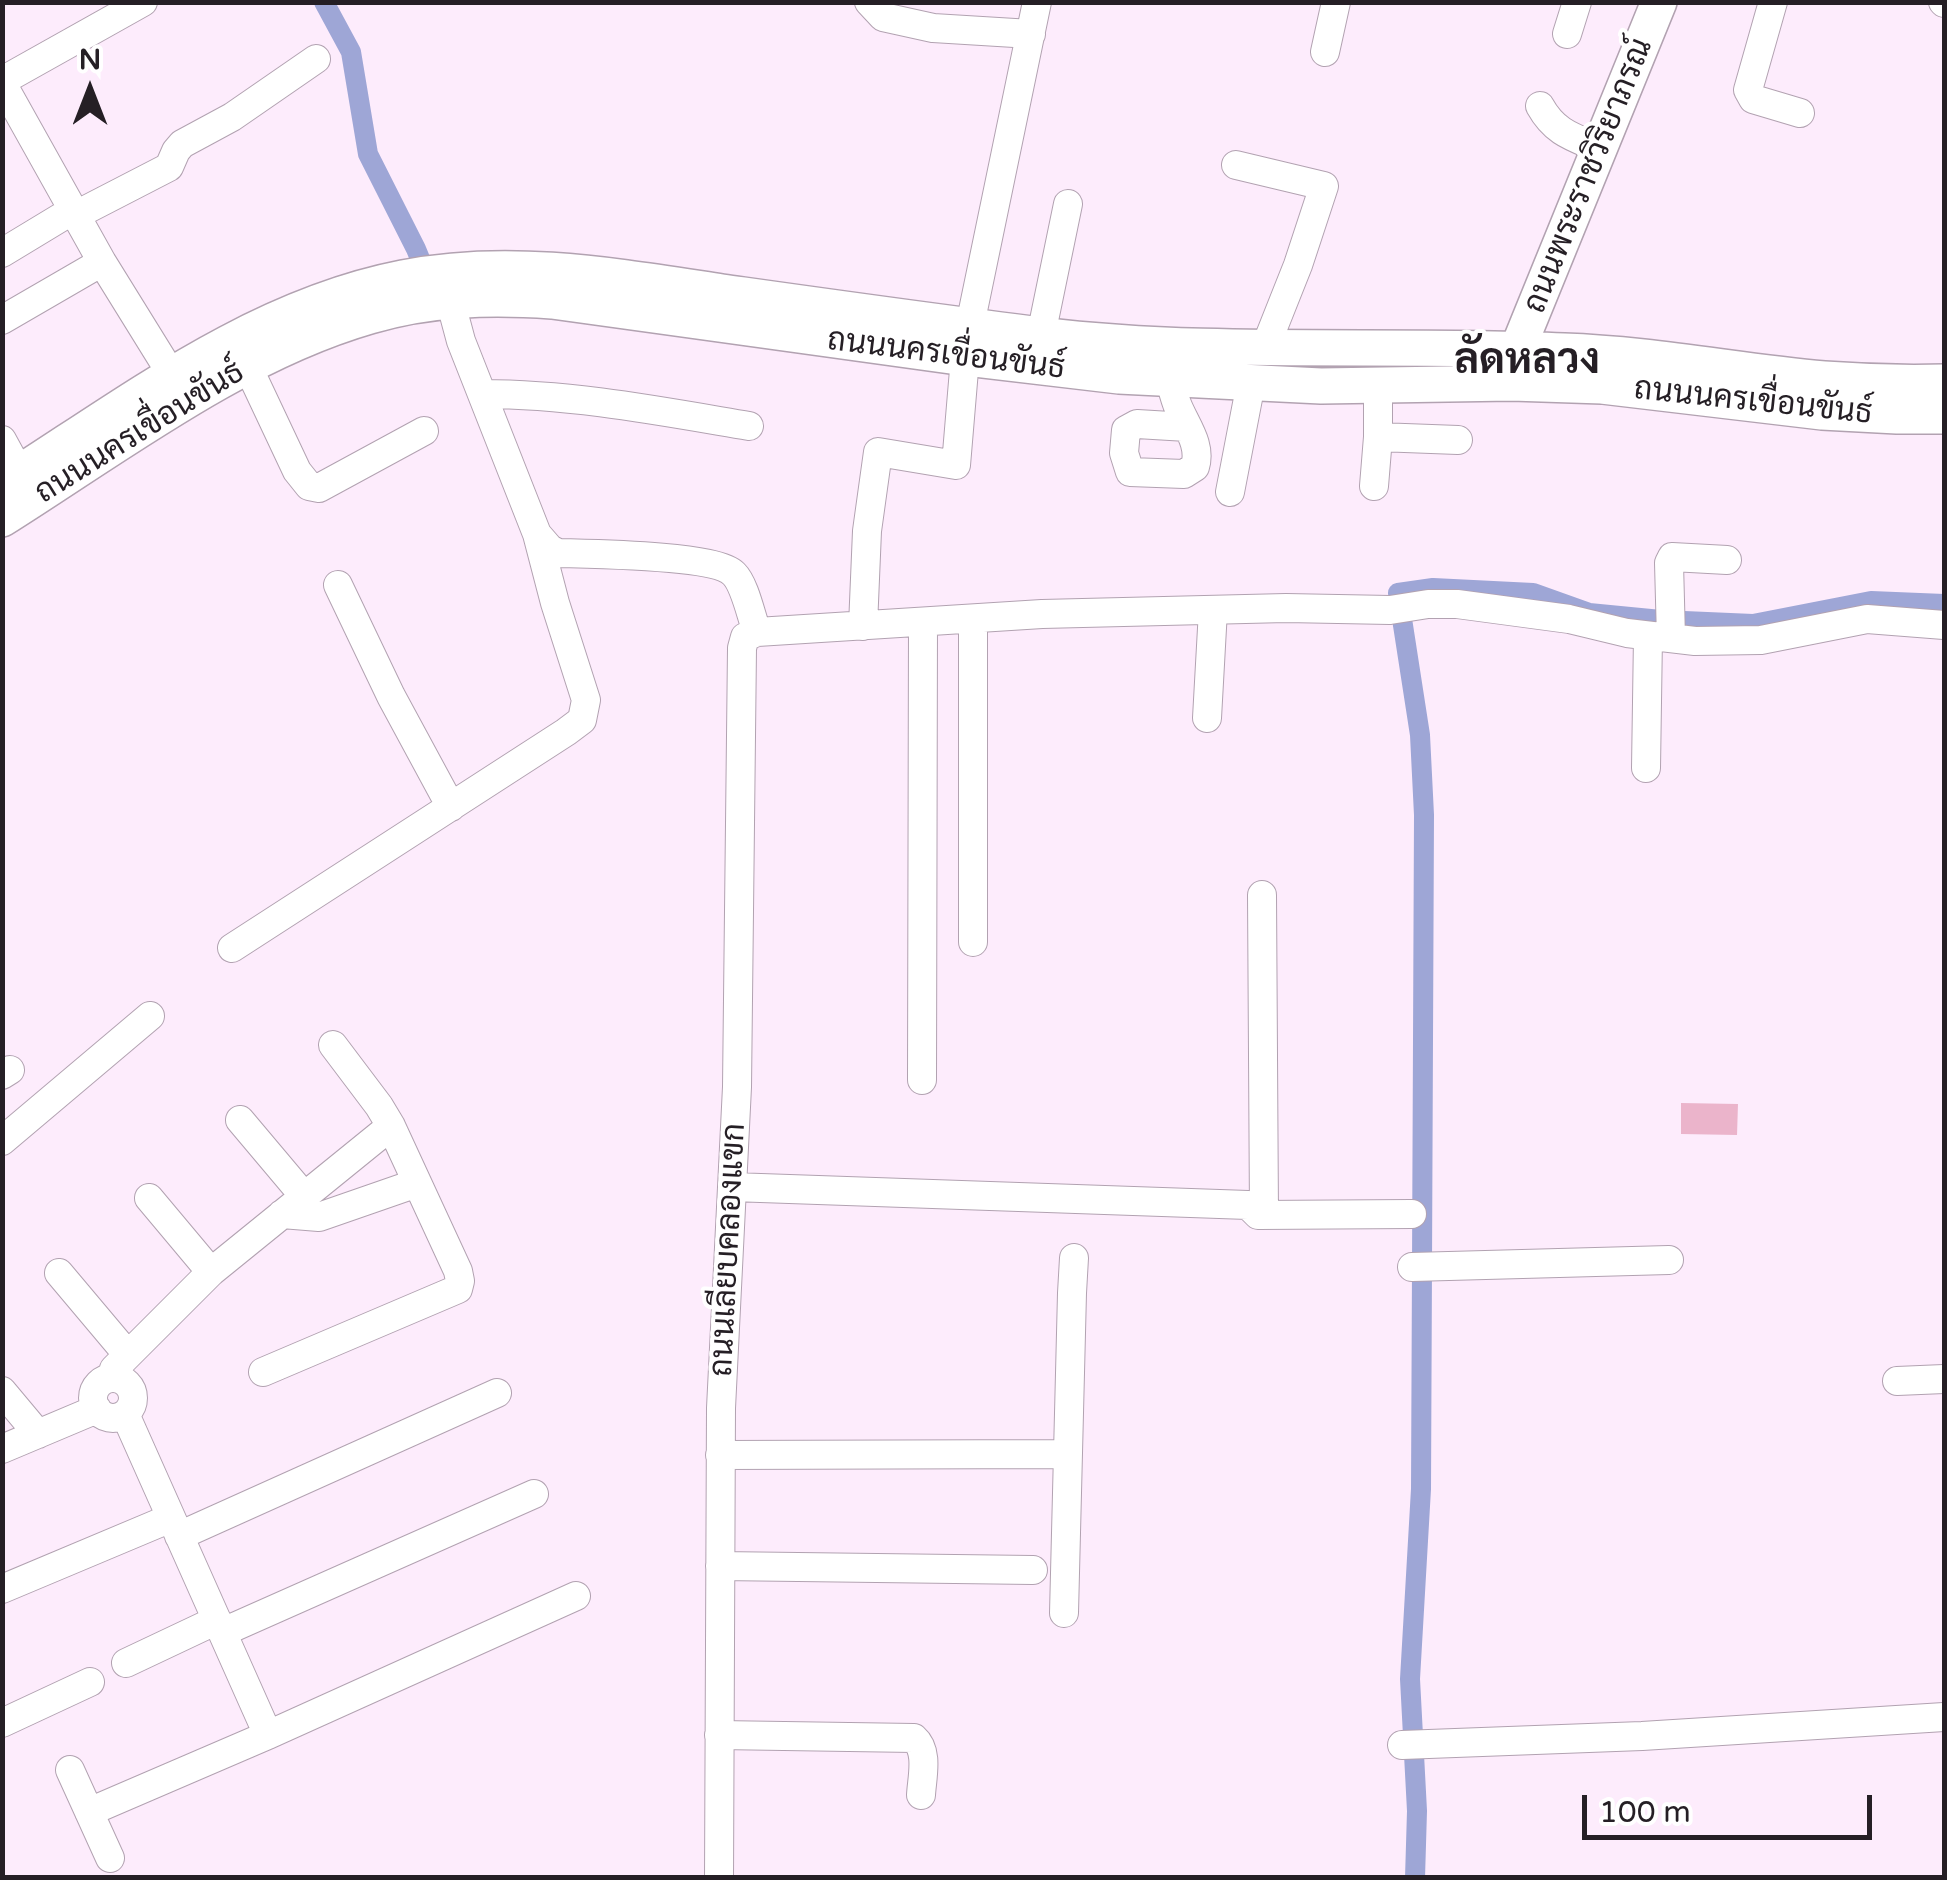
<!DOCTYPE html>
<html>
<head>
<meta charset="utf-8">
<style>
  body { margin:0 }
  #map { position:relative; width:1947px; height:1880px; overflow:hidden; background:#fdecfc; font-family:"Varela Round",sans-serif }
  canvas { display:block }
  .frame { position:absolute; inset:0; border:5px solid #251f25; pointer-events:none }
  .north { position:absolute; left:40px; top:40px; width:100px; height:100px; -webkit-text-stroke:8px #fff; paint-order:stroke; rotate:0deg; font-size:28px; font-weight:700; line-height:40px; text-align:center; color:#251f25 }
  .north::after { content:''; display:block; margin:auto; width:35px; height:45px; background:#251f25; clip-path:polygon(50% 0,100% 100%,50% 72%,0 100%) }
  .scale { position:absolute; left:1582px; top:1795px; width:290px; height:45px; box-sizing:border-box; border:5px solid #251f25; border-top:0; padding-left:12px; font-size:30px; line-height:35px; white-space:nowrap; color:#251f25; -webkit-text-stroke:8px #fff; paint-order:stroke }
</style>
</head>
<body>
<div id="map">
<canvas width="1947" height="1880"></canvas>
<div class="frame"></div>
<div class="north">N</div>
<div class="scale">100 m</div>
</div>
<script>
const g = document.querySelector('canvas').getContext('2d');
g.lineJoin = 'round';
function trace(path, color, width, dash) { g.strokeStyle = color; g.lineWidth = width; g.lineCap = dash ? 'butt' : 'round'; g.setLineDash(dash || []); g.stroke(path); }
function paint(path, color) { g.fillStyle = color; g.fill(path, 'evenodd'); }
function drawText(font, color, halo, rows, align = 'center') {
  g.font = font + ' "Varela Round",Sarabun,sans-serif'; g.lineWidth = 8; g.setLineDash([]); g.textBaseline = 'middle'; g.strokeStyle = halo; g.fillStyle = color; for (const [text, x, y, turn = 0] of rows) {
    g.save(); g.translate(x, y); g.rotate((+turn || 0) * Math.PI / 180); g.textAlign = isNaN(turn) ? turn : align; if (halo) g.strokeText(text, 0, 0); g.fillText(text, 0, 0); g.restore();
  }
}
const canal = new Path2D(`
  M324,2l27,50 17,102 48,95 14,34
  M1415,1878l2,-67 -7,-132 11,-190 3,-674 -4,-80 -22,-142 35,-5 100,5 56,20 72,7 92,4 118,-23 73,3`);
const building = new Path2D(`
  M1681,1103l57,1 -1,31 -56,-1z`);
const minor = new Path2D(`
  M869,2l14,15 50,11 98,6
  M1773,2l-25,88 5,9 47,14
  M1943,2l1,1
  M1567,34l10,-32
  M1325,52l11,-50
  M2,81l141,-79
  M2,83l100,179 70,113
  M1540,106c15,27 33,31 61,43
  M1236,165l88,21 -26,79 -33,83
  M76,215l93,-48 7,-16 6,-7 50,-27 84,-58
  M2,253l71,-43
  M450,300l11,41 76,193 13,15 8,4c31,1 158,2 176,21 11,11 17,42 23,58
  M2,320l100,-58
  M970,325l67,-323
  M1041,335l27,-131
  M248,367l49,104 12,15 10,2 105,-57
  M1170,379c2,9 4,17 7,25 8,21 25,40 18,63l-11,7 -54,-2 -6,-19 2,-23 11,-6 50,3
  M482,394c90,0 178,17 267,32
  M1378,437l80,3
  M2,440l18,33
  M1374,486l4,-49v-52
  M1230,492l21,-109
  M338,585l53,111 60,111
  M863,626l4,-95 11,-79 78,13 9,-107
  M1671,638l-2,-75 3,-6 55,3
  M1207,718l6,-108
  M1646,768l2,-132
  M1262,895l2,320
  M973,942v-323
  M232,948l334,-216 16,-12 4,-20 -31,-97 -18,-69
  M2,1075l8,-5
  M922,1080l1,-458
  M240,1120l64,76
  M2,1141l148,-125
  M732,1187l516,18 10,10 154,-1
  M149,1198l62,74
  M282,1214l37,3 98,-34
  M1412,1267l257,-7
  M59,1273l69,82
  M263,1372l195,-83 2,-8 -2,-10 -67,-145 -12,-20 -46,-61
  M111,1378l3,-9 97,-97 180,-146
  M93 1398a20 20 0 1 1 40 0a20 20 0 1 1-40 0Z
  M1897,1381l47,-2
  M2,1391l36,43
  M125,1414l143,321
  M2,1449l95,-40
  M720,1455l348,-1
  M179,1536l318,-143
  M720,1566l313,4
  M2,1589l169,-71
  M1064,1613l8,-320 2,-35
  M223,1632l311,-138
  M126,1663l91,-43
  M2,1723l88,-41
  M719,1735l195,3c15,13 8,39 7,57
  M1402,1745l240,-9 302,-19
  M70,1770l40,88
  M89,1812l179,-77 308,-139
  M719,1878l2,-470 16,-321 5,-439 3,-11 12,-5 285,-18 244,-6 104,2 38,-6h29l112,15 58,14 68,8 66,-1 106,-21 77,6`);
const major = new Path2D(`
  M1515,368l3,-20 141,-346
  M2,484c126,-80 252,-177 401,-206 107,-21 213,-2 319,14 107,15 213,30 319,43 174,21 349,8 523,16 87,3 173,20 260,28 40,3 80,4 120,3
  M2,519c116,-73 236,-165 368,-203 60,-18 121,-19 182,-15l413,57 154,18 202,10 191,-3 90,3 220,26 75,4h47`);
const streetNames = [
  ["ถนนพระราชวิริยาภรณ์",1589,176,-68],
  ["ถนนนครเขื่อนขันธ์",946,355,7],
  ["ถนนนครเขื่อนขันธ์",1753,402,6],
  ["ถนนนครเขื่อนขันธ์",140,433,-32],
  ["ถนนเลียบคลองแขก",729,1250,-87]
];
const districtNames = [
  ["ลัดหลวง",1527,362]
];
trace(canal, '#9ea6d6', 20);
paint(building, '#ebb4cb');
trace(minor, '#b2a2b1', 30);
trace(major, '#b2a2b1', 38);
trace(minor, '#fff', 28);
trace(major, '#fff', 35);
drawText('32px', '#251f25', '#fff', streetNames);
drawText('bold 42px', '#251f25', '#fff', districtNames);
</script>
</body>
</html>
